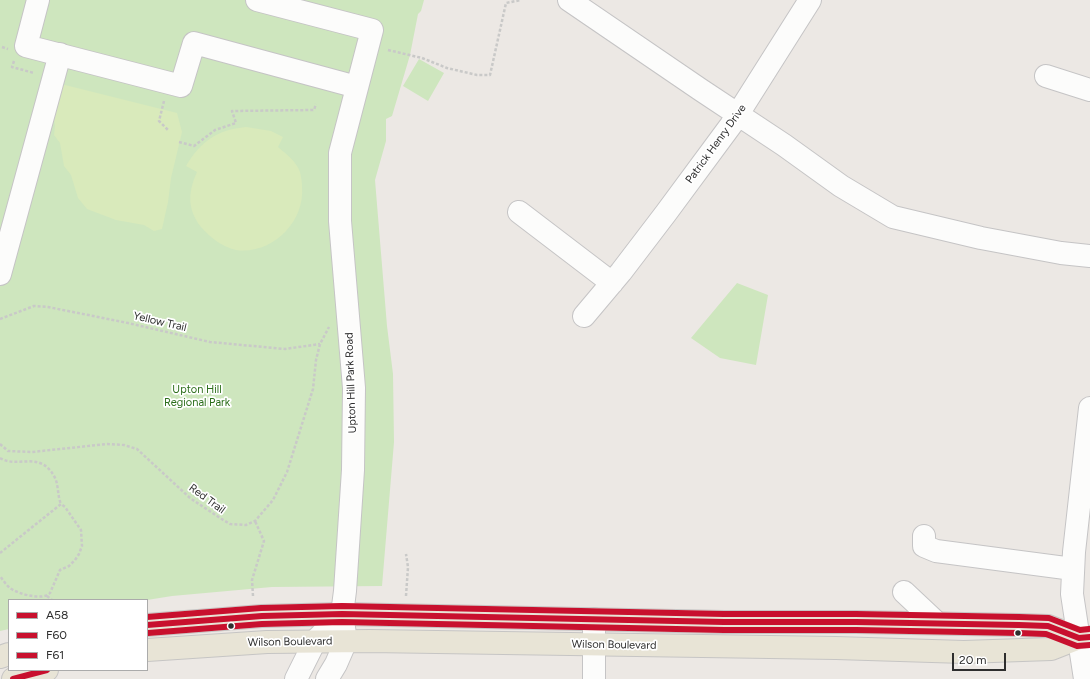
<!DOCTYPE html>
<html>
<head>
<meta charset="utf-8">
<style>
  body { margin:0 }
  #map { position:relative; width:1090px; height:679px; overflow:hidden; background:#ece8e4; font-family:Figtree,sans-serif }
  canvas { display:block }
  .legend { position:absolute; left:8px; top:599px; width:140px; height:72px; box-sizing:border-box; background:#fff; border:1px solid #ababab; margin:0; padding:5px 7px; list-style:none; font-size:12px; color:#2e2e2e }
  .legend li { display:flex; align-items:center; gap:8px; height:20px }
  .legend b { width:20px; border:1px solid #ababab }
  .scale { position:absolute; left:952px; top:653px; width:54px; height:18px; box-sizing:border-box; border:2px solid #2e2e2e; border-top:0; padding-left:5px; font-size:12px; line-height:14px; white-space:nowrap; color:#2e2e2e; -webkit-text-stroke:3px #fff; paint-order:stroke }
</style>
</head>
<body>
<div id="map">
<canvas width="1090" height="679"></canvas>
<ul class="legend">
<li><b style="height:5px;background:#c8102e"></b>A58</li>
<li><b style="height:5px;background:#c8102e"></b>F60</li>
<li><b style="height:5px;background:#c8102e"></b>F61</li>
</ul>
<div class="scale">20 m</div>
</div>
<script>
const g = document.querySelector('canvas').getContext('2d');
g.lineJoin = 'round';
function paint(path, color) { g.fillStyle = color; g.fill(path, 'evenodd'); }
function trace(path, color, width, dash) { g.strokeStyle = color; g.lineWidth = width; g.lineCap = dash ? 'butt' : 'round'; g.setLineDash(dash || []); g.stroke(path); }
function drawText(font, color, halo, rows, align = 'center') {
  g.font = font + ' Figtree,sans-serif'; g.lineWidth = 3.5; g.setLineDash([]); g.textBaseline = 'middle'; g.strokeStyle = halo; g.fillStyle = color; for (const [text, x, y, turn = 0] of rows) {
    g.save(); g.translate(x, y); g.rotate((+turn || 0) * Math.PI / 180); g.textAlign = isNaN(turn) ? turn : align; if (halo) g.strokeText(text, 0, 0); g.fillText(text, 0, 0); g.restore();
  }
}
const green = new Path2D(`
  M0,0h424l-3,11 -3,3 -8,41 -18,61 -6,3v22l-11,39 12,146 6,48 1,68 -12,144 -110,1 -100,9 -25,4h-138v29l-9,2z
  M419,59l25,14 -16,28 -25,-15z
  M737,283l31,12 -12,70 -36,-7 -29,-20z`);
const pitch = new Path2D(`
  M57,83l120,30 5,19 -11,46 -3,24 -6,27 -8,2 -10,-6 -28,-5 -29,-11 -9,-11 -7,-23 -7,-9 -4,-23 -6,-8 1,-9 -2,-14z
  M246,127l25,4 12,6 -5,10c8,7 18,14 22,25 1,4 2,10 2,15 3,35 -30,68 -66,63 -14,-3 -26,-13 -35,-23 -14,-18 -13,-35 -4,-55l-11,-6c15,-25 31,-36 60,-39z`);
const path = new Path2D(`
  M2,47l6,2
  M388,50l34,8 25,10 30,7h13l16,-72 15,-3
  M14,61l-2,6 22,6
  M164,101l-5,20 9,9
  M179,142l15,4 21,-16 21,-7 -4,-12 82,-1 2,-6
  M0,319l34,-13 14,1 80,16 82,19 75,7 35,-5
  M0,444l8,7 24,1 75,-8 17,1 13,4 53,49 30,20 10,6 16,1 9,-4 18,-21 14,-28 26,-83 3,-29 4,-16 9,-17
  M0,458c18,11 39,-8 54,18 5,8 3,19 7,28
  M0,553l61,-49 4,3 16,23 1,16 -3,8 -4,6 -6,6 -9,4 -10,23c-7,8 -32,1 -40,-5 -4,-3 -7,-8 -10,-12
  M47,596l5,4
  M253,596l-1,-16 12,-39 -9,-20
  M406,596l2,-29 -2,-13`);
const minor = new Path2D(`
  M38,0l-12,46 155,40 13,-43 163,44
  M257,0l115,30 -32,123v68l14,167 -1,82 -8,121 -3,23 4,27 -10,23 -9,15
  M569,0l132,90 83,55 57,41 52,31 88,21 80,15 29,3
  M1046,76l44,14
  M519,212l93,71
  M0,274l60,-220
  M584,316l37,-44 45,-59 65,-88 79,-125
  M924,536v10l12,5 137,18
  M904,592l33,31
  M296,679l19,-38 27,-27
  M594,679v-60
  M1085,679l-13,-85 2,-42 16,-144`);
const major = new Path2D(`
  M147,625l115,-9 80,-2 382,8h132l163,3 29,1 31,12
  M147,650l120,-8 103,-1 466,7 128,4 87,-3 28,-11 11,-1
  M0,657l9,-3
  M13,679l34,-9`);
const bus1 = new Path2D(`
  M147,625l115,-9 80,-2 382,8h132l163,3 29,1 31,12 11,-1
  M13,679l34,-9`);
const bus2 = new Path2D(`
  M148,633l114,-9 80,-2 382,8h132l163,3 27,1 31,12 13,-1`);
const bus3 = new Path2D(`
  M147,617l114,-9 81,-2 382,8h132l163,3 30,1 31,12 9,-1`);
const markers = [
  [231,626,3.5,"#2e2e2e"],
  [1018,633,3.5,"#2e2e2e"]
];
const streetNames = [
  ["Patrick Henry Drive",716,144,-54],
  ["Yellow Trail",160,322,13],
  ["Upton Hill Park Road",351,383,-92],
  ["Red Trail",207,499,36],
  ["Wilson Boulevard",290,642,-1],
  ["Wilson Boulevard",614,645,1]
];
const parkNames = [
  ["Upton Hill",197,390],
  ["Regional Park",197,403]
];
paint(green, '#cee6be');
paint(pitch, '#d9eabb');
trace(minor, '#c5c4c5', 24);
trace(major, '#c6c5c4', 24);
trace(path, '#c9c9c8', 2.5, [3, 2]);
trace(minor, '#fcfcfb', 22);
trace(major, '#e8e4d6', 22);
trace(bus1, '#c8102e', 6);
trace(bus2, '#c8102e', 6);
trace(bus3, '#c8102e', 6);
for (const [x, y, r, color] of markers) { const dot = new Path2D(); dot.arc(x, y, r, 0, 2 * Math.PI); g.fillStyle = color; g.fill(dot); trace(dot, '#fff', 1.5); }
drawText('11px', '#2e2e2e', '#fff', streetNames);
drawText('11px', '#2c6e1b', '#fff', parkNames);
</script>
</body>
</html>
